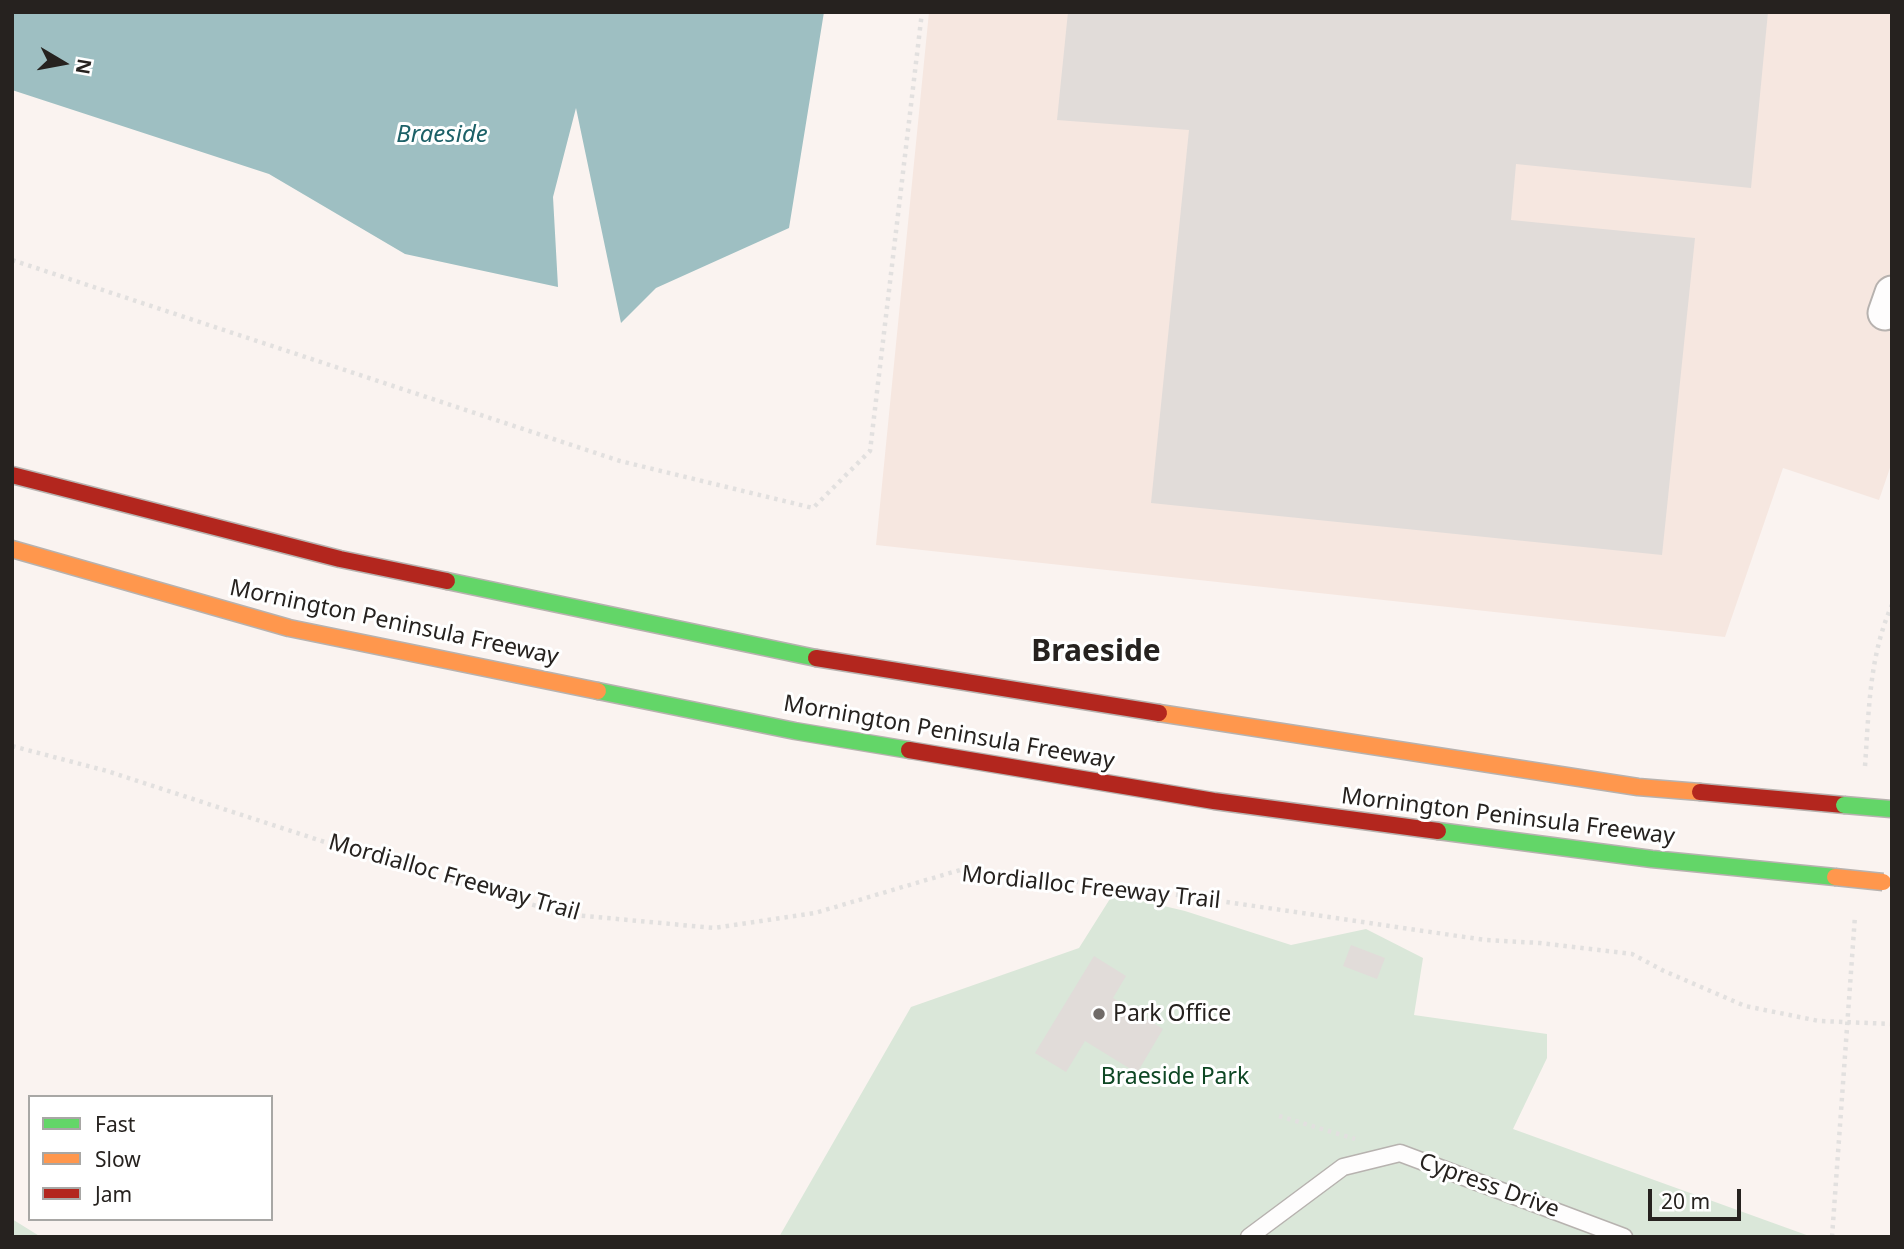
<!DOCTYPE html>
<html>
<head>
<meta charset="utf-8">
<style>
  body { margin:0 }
  #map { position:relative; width:1904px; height:1249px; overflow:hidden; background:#faf3f0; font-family:"Noto Sans",sans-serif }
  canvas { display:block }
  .frame { position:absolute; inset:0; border:14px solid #26221f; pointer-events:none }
  .legend { position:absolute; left:28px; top:1095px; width:245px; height:126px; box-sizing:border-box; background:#fff; border:2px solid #a8a7a5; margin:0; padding:9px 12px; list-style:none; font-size:21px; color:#26221f }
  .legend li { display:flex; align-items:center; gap:14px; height:35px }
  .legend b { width:35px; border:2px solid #a8a7a5 }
  .north { position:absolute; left:28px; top:28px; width:70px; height:70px; -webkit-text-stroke:5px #fff; paint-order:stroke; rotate:100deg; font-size:19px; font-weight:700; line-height:28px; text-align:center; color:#26221f }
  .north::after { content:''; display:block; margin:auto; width:24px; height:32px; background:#26221f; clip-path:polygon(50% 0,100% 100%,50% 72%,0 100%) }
  .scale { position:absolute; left:1648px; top:1189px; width:93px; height:32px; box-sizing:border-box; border:4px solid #26221f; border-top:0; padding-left:9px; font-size:21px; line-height:24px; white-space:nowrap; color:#26221f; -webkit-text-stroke:5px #fff; paint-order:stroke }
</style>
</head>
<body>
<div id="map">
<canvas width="1904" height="1249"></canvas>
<div class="frame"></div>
<ul class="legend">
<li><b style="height:9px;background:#63d668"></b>Fast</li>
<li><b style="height:9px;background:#ff974d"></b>Slow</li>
<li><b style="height:9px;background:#b3261e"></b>Jam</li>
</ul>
<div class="north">N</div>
<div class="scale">20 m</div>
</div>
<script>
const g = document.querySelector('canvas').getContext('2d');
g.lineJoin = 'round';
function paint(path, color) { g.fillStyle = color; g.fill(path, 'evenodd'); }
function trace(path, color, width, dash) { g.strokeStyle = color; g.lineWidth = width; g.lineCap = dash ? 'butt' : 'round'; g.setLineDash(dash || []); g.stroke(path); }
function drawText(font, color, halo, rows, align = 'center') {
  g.font = font + ' "Noto Sans",sans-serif'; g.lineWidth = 6; g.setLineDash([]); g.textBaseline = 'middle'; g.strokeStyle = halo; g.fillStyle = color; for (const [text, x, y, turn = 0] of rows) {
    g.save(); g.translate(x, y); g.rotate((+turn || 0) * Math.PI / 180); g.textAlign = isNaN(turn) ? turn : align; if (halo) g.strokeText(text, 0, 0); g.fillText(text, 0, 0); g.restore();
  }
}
const built = new Path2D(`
  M929,12h963v450l-13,38 -96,-32 -58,169 -849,-92z`);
const green = new Path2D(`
  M1113,894l72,17 106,34 75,-16 57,29 -9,57 133,19v24l-34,71 299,108h-1033l132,-230 168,-59z
  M12,1219l29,18h-29z`);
const water = new Path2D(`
  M12,12h812l-35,216 -133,60 -35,35 -45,-215 -23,89 5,90 -153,-33 -136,-80 -257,-84z`);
const building = new Path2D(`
  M1068,12h700l-17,176 -235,-24 -5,56 184,18 -33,317 -511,-52 38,-373 -132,-10z
  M1351,945l34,13 -8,21 -34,-13z
  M1094,956l32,20 -13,22 50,31 -26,44 -52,-32 -19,31 -31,-19z`);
const path = new Path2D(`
  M12,260l608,201 193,47 57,-57 52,-439
  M12,746l95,25 273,89 184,54 150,14 101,-15 145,-43 94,9 139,18 292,43 55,3 92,11 32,17 81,35 74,15 73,3
  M1865,766c4,-55 4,-110 27,-161
  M1279,1116l76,23
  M1832,1237l23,-321`);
const lane = new Path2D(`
  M1249,1237l94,-70 57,-14 224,84`);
const street = new Path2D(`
  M1885,313l7,-20`);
const fast = new Path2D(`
  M447,581l369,77
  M598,691l197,40 114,19
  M1438,831l214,28 183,18`);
const slow = new Path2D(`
  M12,549l277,79 309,63
  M1159,713l479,74 62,5`);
const jam = new Path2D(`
  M12,475l328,84 107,22
  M816,658l343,55
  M909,750l305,51 224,30
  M1700,792l144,13`);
const fastBridge = new Path2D(`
  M1844,805l47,4`);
const slowBridge = new Path2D(`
  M1835,877l48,5`);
const markers = [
  [1099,1014,7,"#706b68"]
];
const streetNames = [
  ["Mornington Peninsula Freeway",394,623,12],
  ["Mornington Peninsula Freeway",949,733,10],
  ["Mornington Peninsula Freeway",1508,817,7],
  ["Mordialloc Freeway Trail",454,878,16],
  ["Mordialloc Freeway Trail",1091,888,6],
  ["Cypress Drive",1489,1186,20]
];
const poiNames = [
  ["Park Office",1113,1014]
];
const parkNames = [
  ["Braeside Park",1175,1077]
];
const waterNames = [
  ["Braeside",442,135]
];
const districtNames = [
  ["Braeside",1096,652]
];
paint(built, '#f6e7e0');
paint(green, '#dae7d9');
paint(water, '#9ebfc2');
paint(building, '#e1dcd9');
trace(lane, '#b7b2af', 19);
trace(street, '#b7b2af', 37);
trace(fast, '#b7b2af', 19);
trace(slow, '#b7b2af', 19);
trace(jam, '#b7b2af', 19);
trace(path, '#e2e0df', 4.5, [3.5, 5]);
trace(lane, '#fefdfd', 16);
trace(street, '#fefdfd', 33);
trace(fast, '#63d668', 16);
trace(slow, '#ff974d', 16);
trace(jam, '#b3261e', 16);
trace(fastBridge, '#b7b2af', 19, []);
trace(slowBridge, '#b7b2af', 19, []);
trace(fastBridge, '#63d668', 16);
trace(slowBridge, '#ff974d', 16);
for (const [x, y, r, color] of markers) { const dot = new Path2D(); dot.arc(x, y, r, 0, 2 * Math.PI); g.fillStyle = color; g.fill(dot); trace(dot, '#fff', 2.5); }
drawText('23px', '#26221f', '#fff', streetNames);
drawText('23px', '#26221f', '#fff', poiNames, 'left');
drawText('23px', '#0e4724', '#fff', parkNames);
drawText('italic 24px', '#1d6168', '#fff', waterNames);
drawText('bold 30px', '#26221f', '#fff', districtNames);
</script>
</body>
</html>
